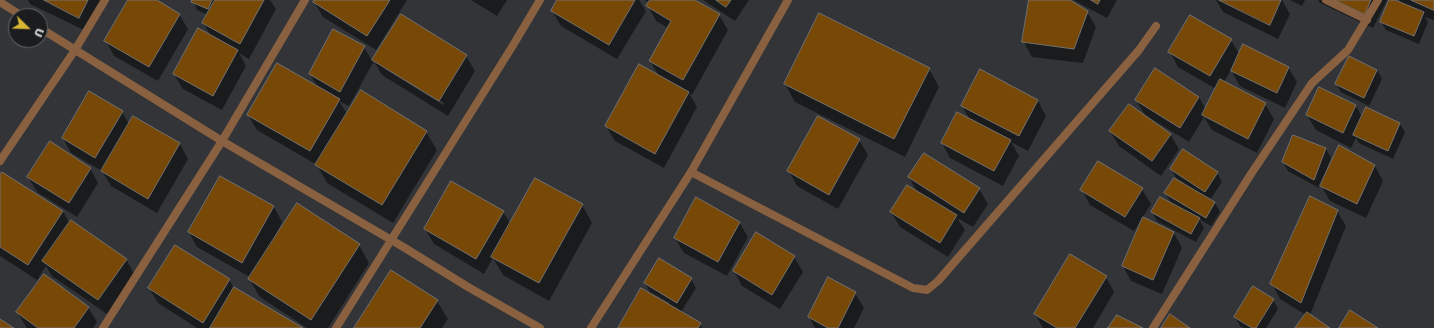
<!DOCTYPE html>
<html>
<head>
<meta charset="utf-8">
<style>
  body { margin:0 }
  #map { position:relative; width:1434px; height:328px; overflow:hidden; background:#323437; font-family:"DejaVu Sans",sans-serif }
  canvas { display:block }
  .north { position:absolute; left:8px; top:8px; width:40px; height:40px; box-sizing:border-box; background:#1b1c1d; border:1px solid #666768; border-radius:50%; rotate:113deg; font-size:11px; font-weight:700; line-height:16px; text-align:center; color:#d6d7d9 }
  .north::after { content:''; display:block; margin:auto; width:14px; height:18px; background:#d7b434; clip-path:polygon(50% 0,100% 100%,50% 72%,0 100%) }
</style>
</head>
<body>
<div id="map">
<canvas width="1434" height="328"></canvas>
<div class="north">U</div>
</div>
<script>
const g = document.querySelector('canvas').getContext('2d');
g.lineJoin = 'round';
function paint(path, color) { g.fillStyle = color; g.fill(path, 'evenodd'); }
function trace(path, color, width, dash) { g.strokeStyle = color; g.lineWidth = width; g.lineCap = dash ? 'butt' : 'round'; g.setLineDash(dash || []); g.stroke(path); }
const shadow = new Path2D(`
  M28,0h76l-16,32 -58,-28z
  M129,0h26l24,14 9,15 -30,52 -44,-25 -8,-15z
  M193,0h77l6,9 -27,50 -10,-6 7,13 -24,44 -39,-21 -9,-15 37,-38 -8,-13 5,-8 -11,-5z
  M315,0h92l-31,50 -53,-33 -9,-15z
  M471,0h36l-10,16z
  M558,0h81l7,11 -29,48 -56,-33 -9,-15z
  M645,0h48l26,15 9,15 -36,65 -3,-2 8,14 -33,61 -49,-27 -9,-15 53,-50 -9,-15 18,-33 -12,-7 -8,-15 2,-3z
  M703,0h46l-14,21z
  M1030,0h39l18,12 9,15 -13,36 -51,-6 -8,-15z
  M1073,0h44l-10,18z
  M1216,0h66l8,14 -12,25 -55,-27z
  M1290,0h15l-3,6z
  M1318,0h69l-14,28 -53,-25z
  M1390,0l12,4 -3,-4h35v20l-9,-3 3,5 -9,22 -33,-14 -5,-8z
  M401,16l65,40 9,15 -27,45 -66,-41 -8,-14 -25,45 -10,-5 8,13 79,18 11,18 -44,73 -66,-40 -10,-18 -60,-35 -9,-15 70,-27 -8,-14 54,-27 8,14zM385,67l59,36 -1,2 -58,-36z
  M1231,40l9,15 48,12 9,15 -12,26 -45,-22 -9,-16 -7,12 41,22 9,15 -17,34 -45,-23 -8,-13 -15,25 -44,-27 -9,-15 63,-3 7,13 10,-21 -38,-22 -8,-15z
  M929,69l10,18 -34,70 -110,-55 -10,-18z
  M1377,70l5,9 -13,27 -28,-14 -5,-8z
  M1319,89l37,17 6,11 38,7 5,8 -12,27 -34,-16 -3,-5 -5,10 -35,-18 -9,-15z
  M1038,101l8,15 -18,35 -17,-9 8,14 -16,30 -53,-28 -8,-15 28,-23 -8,-14z
  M122,112l7,12 4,-7 47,27 8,15 -31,54 -46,-27 -9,-15 -31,-18 -8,-15z
  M1110,131l60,3 9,15 -18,27 -42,-30z
  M859,140l9,15 -30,54 -41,-23 -8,-15z
  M1339,147l36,19 8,15 -17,37 -36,-17 -10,-17 -1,4 -31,-17 -5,-9 43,-13 5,9 -8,20h1z
  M1183,150l34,23 5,9 -12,18 5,3 5,9 -9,14 -12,-7 5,9 -8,14 -39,-21 -5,-9 20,-8 -7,-11 19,-10 -8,-5 -5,-9z
  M924,154l55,35 9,15 -15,23 -16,-9 8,12 -17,27 -48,-30 -9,-15 26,-20 -8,-15z
  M90,168l8,15 -21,34 -40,-25 -9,-15z
  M0,177l63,34 7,13 56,35 8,15 -27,40 -55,-38 -6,-10 -9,14 -37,-24z
  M220,177l54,30 8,15 -8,16 1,1 84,6 10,18 -41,65h-21l-47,-31 -11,-18 1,-2 -53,-30 -8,-15z
  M1142,189l9,15 -17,27 -44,-26 -8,-15z
  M582,205l10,18 -43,78 -46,-26 -10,-17 -9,16 -50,-30 -9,-15 78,-17 8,12z
  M1337,211l9,15 -36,89 18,13h-31l9,-13 -26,-16 -8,-15z
  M1144,219l30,14 8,15 -20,46 -31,-13 -8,-15z
  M739,222l9,15 -21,39 -43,-23 -9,-15z
  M794,257l9,15 -23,37 -38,-23 -8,-15z
  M1106,277l8,15 -21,36h-50l-8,-14z
  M691,279l5,9 -15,24 19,12 2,4h-83l51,-25 -20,-11 -5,-9z
  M229,280l5,8 67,40h-104l-39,-25 -9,-15z
  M855,293l9,15 -10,20h-39l-6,-11z
  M1273,300l5,9 -12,19h-22l-4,-2 -5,-9z
  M437,301l11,18 -6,9h-87z
  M88,307l9,15 -4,6h-66l-10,-16z`);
const building = new Path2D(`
  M44,0h44l-9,18z
  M128,0h29l23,14 -31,53 -45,-26z
  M192,0h20l-4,9 -17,-7z
  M215,0h49l-24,44 -38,-21z
  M314,0h76l-23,36 -54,-34z
  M557,0h78l-26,45 -58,-34z
  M650,0h45l25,14 -37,66 -34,-19 22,-40 -25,-15z
  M716,0h15l-5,7z
  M1029,0h41l18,11 -14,38 -52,-7z
  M1091,0h9l-2,4z
  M1219,0h62l-11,25z
  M1335,0h36l-6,14z
  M1389,0h6l29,12 -10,24 -34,-14z
  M1411,0h23v10z
  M819,13l111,55 -36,71 -110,-55z
  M401,14l66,41 -28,46 -67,-41z
  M1190,15l42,24 -22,37 -42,-24z
  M198,28l40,22 -25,46 -40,-22z
  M333,29l32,17 -25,46 -31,-18z
  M1243,44l46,23 -12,26 -46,-22z
  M1349,56l28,14 -13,28 -29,-14z
  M277,63l63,36 -30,52 -63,-36z
  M639,64l50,28 -34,62 -50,-28z
  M1155,68l44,29 -19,31 -45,-28z
  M980,69l58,31 -19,36 -58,-30z
  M1220,79l46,24 -18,36 -46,-24z
  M1319,87l37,18 -13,28 -37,-18z
  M361,90l66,41 -45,74 -67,-40z
  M89,91l34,20 -28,47 -33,-20z
  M1129,104l42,30 -19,27 -43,-30z
  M1366,107l34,16 -12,28 -35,-16z
  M957,112l54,28 -17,31 -53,-28z
  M133,116l47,27 -32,56 -47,-28z
  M818,116l42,23 -31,56 -42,-24z
  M1293,135l33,13 -12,32 -32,-18z
  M50,141l41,27 -22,35 -42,-26z
  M1339,145l36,20 -18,39 -37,-18z
  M1183,149l35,23 -13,20 -35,-23z
  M924,153l56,35 -16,25 -56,-36z
  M1098,161l45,27 -18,29 -45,-27z
  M2,172l61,39 -35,54 -28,-18v-72z
  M220,176l54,30 -32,57 -54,-31z
  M535,178l48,26 -44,79 -48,-26z
  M1174,178l41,24 -9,16 -42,-25z
  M451,181l53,30 -28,48 -52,-30z
  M907,185l50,30 -17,28 -50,-31z
  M1310,196l28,14 -37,93 -31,-19z
  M696,197l44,25 -22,40 -44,-24z
  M1160,197l40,21 -9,16 -40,-22z
  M297,203l63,41 -49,76 -63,-41z
  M1143,217l31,15 -21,48 -31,-14z
  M71,220l56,39 -29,41 -56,-39z
  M756,232l39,24 -23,39 -39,-24z
  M175,245l55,34 -27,44 -55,-35z
  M1070,254l37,22 -32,52h-18l-23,-14z
  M659,258l33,20 -15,25 -33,-20z
  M391,270l47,30 -18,28h-66z
  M44,274l45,33 -15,21h-36l-22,-16z
  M828,277l28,15 -18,36h-10l-20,-11z
  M1253,286l21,13 -18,29h-4l-18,-11z
  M234,287l69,41h-93z
  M641,288l60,35 -3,5h-80z
  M1350,310l28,18h-39z
  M1307,312l23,16h-35z
  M1170,314l20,14h-29z
  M1117,315l26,13h-35z
  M0,319l14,9h-14z`);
const minor = new Path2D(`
  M1326,0l41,20
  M0,2l22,14
  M40,28l182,113 183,107 63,39 72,41
  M0,161l75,-111 30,-50
  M691,172l222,116 14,2 11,-9 201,-231 17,-24
  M103,328l119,-187 83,-141
  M336,328l176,-281 28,-47
  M591,328l100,-156 97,-172
  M1153,328l98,-154 61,-91 36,-33 30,-50`);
paint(shadow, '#0007');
paint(building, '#784807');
trace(building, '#73716e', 1);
trace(minor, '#896140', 8);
</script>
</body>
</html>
